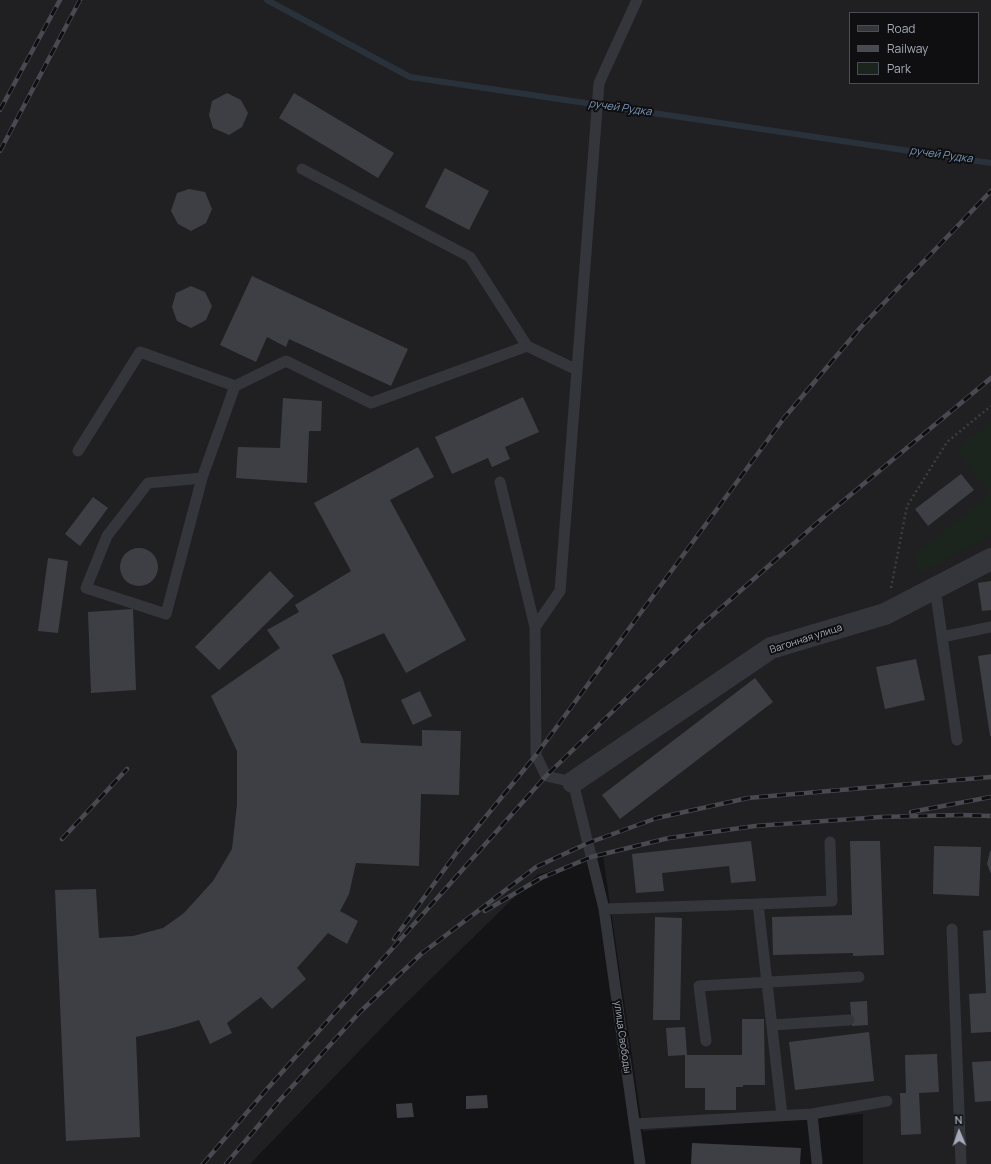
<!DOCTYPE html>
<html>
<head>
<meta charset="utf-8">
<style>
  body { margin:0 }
  #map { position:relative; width:991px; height:1164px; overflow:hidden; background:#141416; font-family:Manrope,sans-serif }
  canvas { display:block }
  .legend { position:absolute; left:849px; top:12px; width:130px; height:72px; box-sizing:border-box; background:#0f0f11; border:1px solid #4b4d54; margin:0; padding:5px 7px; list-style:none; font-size:12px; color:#a5aab8 }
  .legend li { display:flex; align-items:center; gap:8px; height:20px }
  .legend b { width:20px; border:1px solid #4b4d54 }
  .north { position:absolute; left:939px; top:1112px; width:40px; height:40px; -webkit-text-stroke:3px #0f0f11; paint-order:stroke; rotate:358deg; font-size:11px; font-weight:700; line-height:16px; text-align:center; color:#a5aab8 }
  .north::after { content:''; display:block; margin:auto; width:14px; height:18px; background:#a5aab8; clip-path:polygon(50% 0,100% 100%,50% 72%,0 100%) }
</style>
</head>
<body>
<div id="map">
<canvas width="991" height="1164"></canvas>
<ul class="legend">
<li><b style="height:5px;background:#35363c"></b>Road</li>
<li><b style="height:5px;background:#484951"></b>Railway</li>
<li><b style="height:11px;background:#1c251d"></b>Park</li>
</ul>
<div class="north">N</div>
</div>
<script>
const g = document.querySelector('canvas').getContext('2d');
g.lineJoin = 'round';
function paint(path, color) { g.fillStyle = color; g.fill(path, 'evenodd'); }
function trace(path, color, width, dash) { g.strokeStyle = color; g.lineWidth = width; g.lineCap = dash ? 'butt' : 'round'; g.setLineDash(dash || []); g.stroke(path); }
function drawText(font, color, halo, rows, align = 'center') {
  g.font = font + ' Manrope,sans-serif'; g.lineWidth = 4; g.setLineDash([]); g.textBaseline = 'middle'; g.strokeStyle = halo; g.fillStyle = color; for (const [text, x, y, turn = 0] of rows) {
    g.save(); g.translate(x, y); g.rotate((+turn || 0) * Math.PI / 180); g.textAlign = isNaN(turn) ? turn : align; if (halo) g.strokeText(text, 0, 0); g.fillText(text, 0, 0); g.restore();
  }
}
const built = new Path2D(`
  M0,0h991v1164h-128v-50l-220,17 -40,-275 -66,19 -141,138 -146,151h-250zM850,13h128v70h-128z`);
const green = new Path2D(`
  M991,422v71l-34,-43z
  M991,494v42l-72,37 -4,-19z`);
const stream = new Path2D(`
  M267,0l143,77 581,86`);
const building = new Path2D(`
  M227,93l14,7 7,13 -6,14 -13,8 -16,-7 -4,-13 3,-14z
  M294,93l100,60 -16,25 -99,-60z
  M445,168l44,23 -20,39 -44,-23z
  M189,189l16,3 7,17 -6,14 -15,8 -13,-7 -7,-13 6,-18z
  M252,276l156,73 -17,37 -102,-47 -3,8 -19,-10 -11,25 -36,-17z
  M191,286l14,6 7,14 -6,14 -15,8 -14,-7 -5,-14 4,-14z
  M523,397l16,35 -34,15 5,12 -18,8 -4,-9 -36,16 -17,-37z
  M283,398l39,3 -1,30h-12l-2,52 -71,-5 2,-31 42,1z
  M418,447l16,30 -44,23 76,140 -60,33 -22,-40 -52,22 11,24 18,64 61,3v-16l39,1 -2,64 -38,-1 -2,72 -63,-3 -7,31 -9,17 18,10 -11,23 -19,-11 -31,35 9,11 -34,30 -11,-12 -34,26 5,10 -22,11 -11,-24 -26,8 -37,9 4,100 -74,4 -11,-251 41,-1 3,49 34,-2 30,-8 21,-15 29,-32 19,-32 5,-45v-53l-26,-55 69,-48 -13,-18 32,-18 -4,-7 56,-34 -37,-68z
  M961,474l13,16 -46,36 -13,-17z
  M93,497l15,11 -28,38 -15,-12z
  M120 567a19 19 0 1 1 38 0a19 19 0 1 1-38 0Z
  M48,558l20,3 -10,72 -20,-2z
  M270,571l24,25 -75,74 -24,-23z
  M991,581v29l-9,1 -4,-28z
  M133,609l3,81 -45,3 -3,-81z
  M991,654v82h-1l-12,-80z
  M916,659l9,41 -40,9 -9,-42z
  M755,678l18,24 -153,117 -18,-24z
  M420,691l12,25 -19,9 -12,-25z
  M751,841l5,40 -25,2 -2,-17 -67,7 2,18 -28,2 -4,-39z
  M850,841h30l4,114 -31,1v-3l-80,2 -1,-38 80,-2z
  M934,846l47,1 -2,49 -46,-2z
  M990,851h1v23l-4,-10z
  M655,917l27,1 -2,102h-27z
  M991,930v102l-20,1 -2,-39 17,-1 -3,-62z
  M867,1001l1,24 -16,1 -2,-24z
  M742,1019h22l1,66h-22v2h-7v23h-31v-22h-20v-33l-17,1 -2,-28 19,-1 2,28h55z
  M869,1032l5,49 -79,9 -6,-48z
  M937,1054l2,38 -20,1 2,41 -20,1 -1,-42h6l-1,-38z
  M991,1061v40l-16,1 -3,-40z
  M487,1095l1,13 -22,1v-13z
  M412,1103l2,14 -17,1 -1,-14z
  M692,1143l109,5 -1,16h-109z`);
const path = new Path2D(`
  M891,588l16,-82 40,-64 44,-36`);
const service = new Path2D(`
  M302,169l168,88 57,89
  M577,370l22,-287 38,-83
  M78,451l62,-99 95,34 51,-25 85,42 156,-57 50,24 -17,221 -25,36
  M202,478l-54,5 -41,53 -21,52 80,26 36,-136 33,-92
  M500,482l35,145 1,128 10,21 27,6 31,127 36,255
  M935,588l22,152
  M942,637l49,-10
  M604,909l154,-5
  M952,929l9,235
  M772,1025l77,-5
  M706,1041l-7,-55 160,-9
  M812,1114l5,48
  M782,1115l-24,-211 74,-3 -2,-59
  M634,1124l178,-10 75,-13`);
const minor = new Path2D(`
  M573,782l198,-134 114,-34 106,-55`);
const rail = new Path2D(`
  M0,110l60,-110
  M0,151l80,-151
  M911,812l80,-15
  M62,839l65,-70
  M485,911l56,-33 50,-21 78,-19 86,-12 126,-9 80,-2 30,1
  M394,939l63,-87 79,-97 248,-337 76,-90 131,-137
  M203,1164l64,-75 279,-313 158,-153 121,-107 166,-138
  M226,1164l54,-64 80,-88 61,-58 115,-87 52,-24 69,-25 91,-20 243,-21`);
const streetNames = [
  ["Вагонная улица",806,639,-18],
  ["улица Свободы",622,1037,82]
];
const waterNames = [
  ["ручей Рудка",620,108,8],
  ["ручей Рудка",941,155,8]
];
paint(built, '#202023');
paint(green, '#1c251d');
trace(stream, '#29323b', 6);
paint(building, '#3e3f44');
trace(path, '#3b3d43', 2.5, [2, 3]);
trace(service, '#35363c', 11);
trace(minor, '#35363c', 22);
trace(rail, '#484951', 4.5);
trace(rail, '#0f0f11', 3, [9]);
drawText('10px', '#a5aab8', '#0f0f11', streetNames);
drawText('italic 11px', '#7996b6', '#0f0f11', waterNames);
</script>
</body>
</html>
